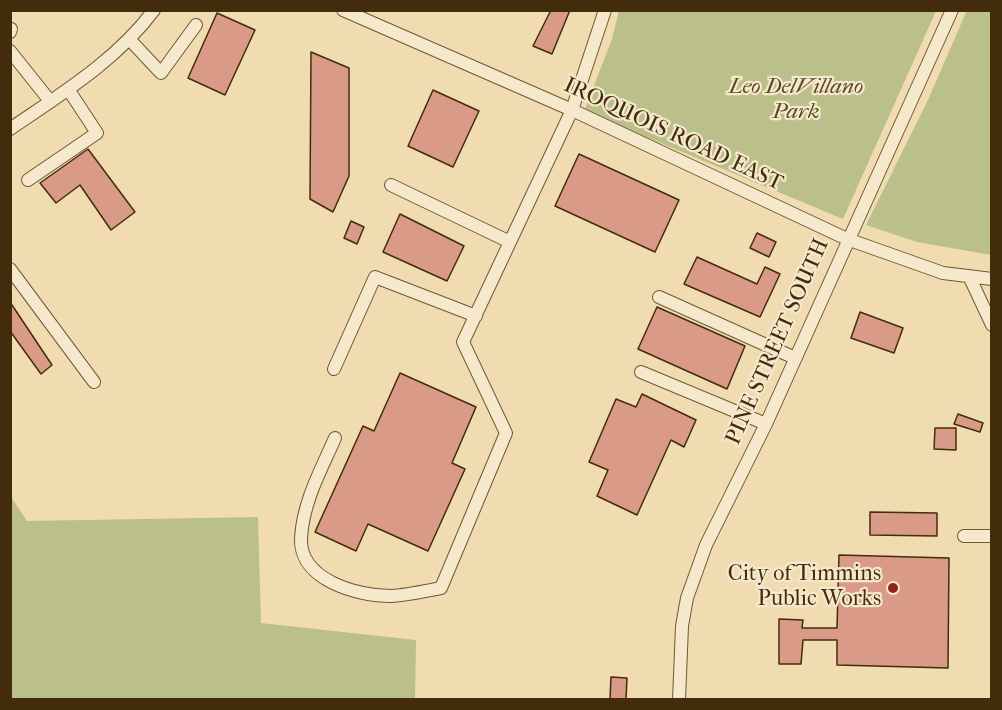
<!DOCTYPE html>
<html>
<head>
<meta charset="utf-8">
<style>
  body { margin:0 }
  #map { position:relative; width:1002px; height:710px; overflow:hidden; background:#f0dcb0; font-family:"IM FELL French Canon",serif }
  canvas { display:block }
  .frame { position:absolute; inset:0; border:12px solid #432c0b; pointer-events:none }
</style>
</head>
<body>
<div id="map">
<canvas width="1002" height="710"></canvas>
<div class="frame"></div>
</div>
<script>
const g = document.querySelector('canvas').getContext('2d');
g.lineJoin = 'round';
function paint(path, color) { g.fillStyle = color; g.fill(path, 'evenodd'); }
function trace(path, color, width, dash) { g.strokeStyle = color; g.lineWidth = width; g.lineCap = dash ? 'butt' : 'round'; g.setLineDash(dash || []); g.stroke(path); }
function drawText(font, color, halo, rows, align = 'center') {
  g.font = font + ' "IM FELL French Canon",serif'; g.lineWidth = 4.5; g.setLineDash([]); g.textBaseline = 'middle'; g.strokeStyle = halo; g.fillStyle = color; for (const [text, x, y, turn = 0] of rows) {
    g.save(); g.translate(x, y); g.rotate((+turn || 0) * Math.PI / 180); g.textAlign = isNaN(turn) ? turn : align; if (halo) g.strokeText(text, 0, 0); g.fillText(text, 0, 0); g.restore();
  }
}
const green = new Path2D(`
  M967,10l24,1v244l-74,-13 -51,-17 62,-125z
  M619,11h317l-93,208 -259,-108 27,-69z
  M11,497l16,24 231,-4 3,106 155,17 -1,59h-404z`);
const building = new Path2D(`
  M551,10h19l-18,44 -19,-8z
  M217,13l38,17 -30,65 -37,-17z
  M311,52l38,16v108l-16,36 -23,-13z
  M433,90l46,21 -26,56 -45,-21z
  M88,149l47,63 -24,18 -31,-45 -24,18 -16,-20z
  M579,154l100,46 -24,52 -100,-46z
  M400,214l64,32 -17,35 -64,-29z
  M351,221l13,6 -7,17 -13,-6z
  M757,233l19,9 -7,15 -19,-9z
  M697,257l60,27 8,-17 15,7 -20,43 -76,-33z
  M10,302l42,63 -11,9 -31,-43z
  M657,307l88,39 -18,43 -89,-40z
  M860,312l43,16 -9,25 -43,-15z
  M400,373l76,34 -24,56 13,6 -37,82 -60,-27 -12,27 -41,-19 48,-106 11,5z
  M642,394l54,26 -12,27 -13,-7 -34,75 -40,-19 11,-26 -19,-8 27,-63 20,8z
  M958,414l25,9 -3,9 -26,-8z
  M935,428h21v22l-22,-1z
  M870,512l67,1v23l-67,-1z
  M839,555l110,3 -1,110 -111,-3v-25h-34l-2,24h-22v-45l24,1 -1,8h35z
  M611,677l16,1 -1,21h-16z`);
const minor = new Path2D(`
  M343,10l229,100 275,129 96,34 49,6
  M10,32l1,-3
  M130,40l31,33 35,-48
  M10,51l40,50
  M10,129c51,-35 107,-69 144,-119
  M28,180l69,-47 -29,-44
  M391,185l119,57
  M10,269l84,113
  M969,276l23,49
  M659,297l136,61
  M334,369l41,-92 101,39
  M641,372l125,52
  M335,438c-14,32 -32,64 -34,100 -2,42 56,58 90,58 16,-1 34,-5 50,-8l65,-155 -43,-91 109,-232 33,-100
  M964,536h28
  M679,700l3,-74 5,-28 19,-53 60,-121 186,-414`);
const markers = [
  [893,588,6,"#8f2418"]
];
const parkNames = [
  ["Leo DelVillano",796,88],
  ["Park",796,113]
];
const streetNames = [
  ["IROQUOIS ROAD EAST",673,135,25],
  ["PINE STREET SOUTH",778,342,-66]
];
const poiNames = [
  ["City of Timmins",881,575],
  ["Public Works",881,600]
];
paint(green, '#bbc08a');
paint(building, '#d99a88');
trace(building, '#432c0b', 1.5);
trace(minor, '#6e5834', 14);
trace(minor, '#f5e8cc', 12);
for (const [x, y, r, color] of markers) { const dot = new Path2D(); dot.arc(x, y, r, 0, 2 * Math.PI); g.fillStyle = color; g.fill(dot); trace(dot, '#f5e8cc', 2); }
drawText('italic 22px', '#5b4a24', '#f5e8cc', parkNames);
drawText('22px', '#432c0b', '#f5e8cc', streetNames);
drawText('22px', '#432c0b', '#f5e8cc', poiNames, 'right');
</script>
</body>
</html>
